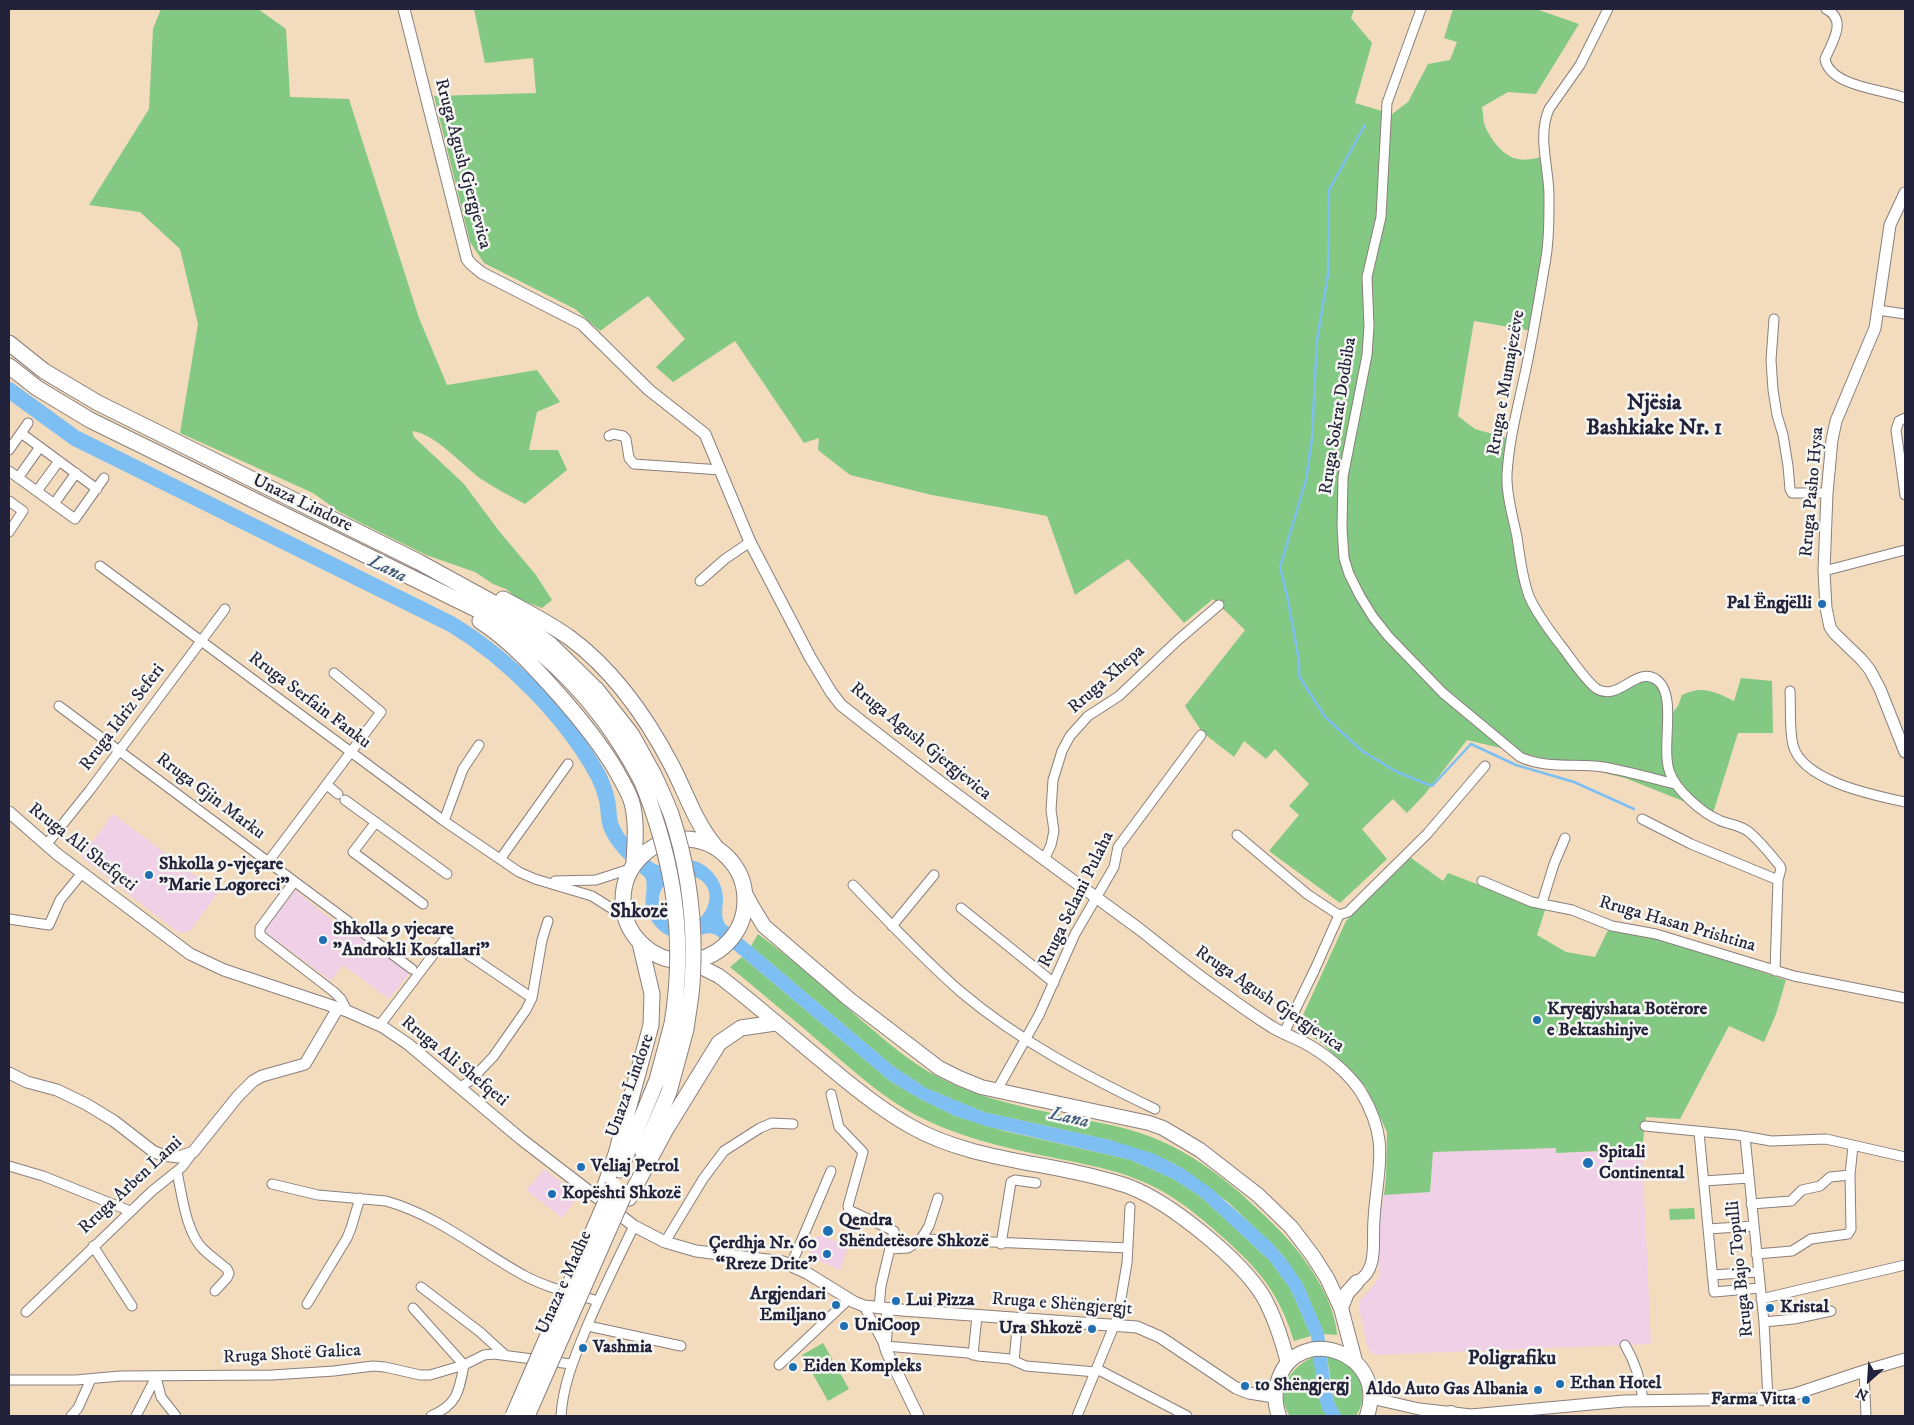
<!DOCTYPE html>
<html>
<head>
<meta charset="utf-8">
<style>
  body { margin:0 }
  #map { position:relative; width:1914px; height:1425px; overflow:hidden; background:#f3dcbd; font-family:"IM FELL DW Pica",serif }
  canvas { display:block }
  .frame { position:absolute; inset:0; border:10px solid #22223b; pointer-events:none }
  .north { position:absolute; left:1844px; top:1355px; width:50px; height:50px; -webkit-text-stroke:4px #f6f6f2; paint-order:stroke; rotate:206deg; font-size:14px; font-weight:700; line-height:20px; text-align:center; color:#22223b }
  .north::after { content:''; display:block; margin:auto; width:18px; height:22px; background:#22223b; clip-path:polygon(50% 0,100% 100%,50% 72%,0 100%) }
</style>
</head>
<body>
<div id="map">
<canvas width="1914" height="1425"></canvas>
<div class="frame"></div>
<div class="north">N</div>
</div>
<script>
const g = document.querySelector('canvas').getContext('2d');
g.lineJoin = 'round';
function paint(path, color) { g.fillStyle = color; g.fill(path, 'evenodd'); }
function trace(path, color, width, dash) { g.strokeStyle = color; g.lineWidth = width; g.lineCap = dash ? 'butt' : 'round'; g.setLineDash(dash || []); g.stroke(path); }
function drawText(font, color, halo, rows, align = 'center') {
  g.font = font + ' "IM FELL DW Pica",serif'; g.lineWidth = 5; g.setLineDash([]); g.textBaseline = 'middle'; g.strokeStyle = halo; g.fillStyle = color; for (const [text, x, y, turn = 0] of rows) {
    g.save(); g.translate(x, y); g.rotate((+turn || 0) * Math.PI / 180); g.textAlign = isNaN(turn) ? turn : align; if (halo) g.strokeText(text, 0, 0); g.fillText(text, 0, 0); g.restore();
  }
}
const built = new Path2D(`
  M113,814l105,79 -28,38 -11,2 -98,-76z
  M295,890l49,40 9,-3 58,44 -22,28 -46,-34 -12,16 -67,-50z
  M1556,1148l1,5 85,-4 9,195 -276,11 -5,-4 -3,-5 -7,-33v-13l14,-15 5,-9 -1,-40 6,-41 46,-4 3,-39z
  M544,1169l22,17 10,13 -14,19 -36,-28z
  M817,1236h7l24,11 -8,23 -32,-14z`);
const green = new Path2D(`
  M161,9h97l28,20 4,68 59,2 70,219 28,67 90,-15 23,32 -23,10 -8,38h29l9,20 -42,34c-15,-8 -30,-16 -44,-25 -19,-14 -45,-45 -69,-48l2,6 50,47 35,47 37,44 16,25 -10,8 -26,-10 -10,-9 -13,-5 -18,-12 -49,-17 -67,-33 -21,-11 -25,-18 -133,-60 18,-109 -18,-75 -40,-37 -51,-7 60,-96 4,-80z
  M474,9h880l-3,9 21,25 -17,60 37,11 16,-12 20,-38 22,-4 7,-18 -13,-4 9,-29h83l43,15 -43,70 -28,-2 -26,15c1,5 1,11 2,16 4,13 19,34 34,36 9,2 18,-1 27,-3l3,66 -16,109 -58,-10 -16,95 17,13 35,10 -3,38 22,118 39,60 36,37 29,-11 23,-2 15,36 7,-9 4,-11c21,-10 33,-3 52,6l7,-23 31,3 1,52h-35l-25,80 -88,-35 -158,-38 -42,54 -18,19 -14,-14 -31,30 25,30 -47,44 -71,-52 30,-36 -10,-9 20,-22 -34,-35 -9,10 -22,-18 -10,16 -32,-25 -17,-26 60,-76 -32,-31 -29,24 -56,-64 -53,36 -28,-79 -115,-21 -82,-20 -32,-25 1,-12 -15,5 -69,-102 -62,41 -17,-15 29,-28 -37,-43 -48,35 -25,-22 -91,-46 -14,-21 -36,-146 102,-3 -3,-35 -48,5z
  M1407,855l36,26 5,-8 97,37 -8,25 29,17 29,5 14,-29 56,12 121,40 -10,34 -12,28 -35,-16 -49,93 -34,-2 -4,32 -86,4v-5l-123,4 -3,40 -46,3 2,-17 1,-46 -21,-45 -42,-42 -26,-19 48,-105z
  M758,934c36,26 69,56 102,85 25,21 49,43 78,58 59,31 127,36 189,52 63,17 111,59 155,104 24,25 53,67 55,102l-13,-1 -21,-50 -21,-30 -54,-52 -44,-33 -13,-7 -61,-22 -126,-28 -58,-24 -33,-22 -142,-120z
  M742,957l148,124 30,18 35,17 49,15 127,29 44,20 26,17 70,65 20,28 20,46 -17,5c-15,-47 -32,-68 -68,-101 -28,-25 -55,-48 -90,-61 -21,-9 -44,-13 -66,-18 -49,-10 -98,-19 -144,-41 -39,-18 -71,-48 -103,-75 -31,-27 -62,-52 -93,-78z
  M1694,1208l1,11 -25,1 -1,-11z
  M823,1343l26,46 -21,12 -26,-46z
  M1327,1356c5,1 12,2 16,4 19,12 26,37 13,56h-14l-8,-14z
  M1314,1357c2,20 2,42 13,59h-37c-16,-23 0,-50 24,-59z`);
const water = new Path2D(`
  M650,861c18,13 29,-6 48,1 14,6 25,21 25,36 0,10 -3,17 2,26l168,142 33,22 58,24 126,28 45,14 29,15 28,20 60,54 17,20 14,21 21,49 7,55 3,14 8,14h-15l-5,-7 -5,-21 -6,-52 -20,-46 -20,-28 -70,-65 -26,-17 -44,-20 -142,-33 -34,-11 -35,-17 -30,-18 -174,-146c-9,-4 -13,0 -22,3 -19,5 -37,-5 -45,-22 -9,-16 4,-30 -7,-45zM683,874c57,7 9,79 -19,40 -13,-18 1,-36 19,-40z`);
const stream = new Path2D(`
  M1365,125l-36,65 -1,84 -11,66 -5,98 -6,42 -26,87 8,33 11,61v15l26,41 37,34 35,21 35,14 39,-42 45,21 58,17 60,27`);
const river = new Path2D(`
  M9,390l66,48 376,186c58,35 114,92 147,151 4,8 7,16 9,25 2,9 1,18 4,26 8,22 32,38 48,53`);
const street = new Path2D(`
  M1421,9l-34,94 -6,114 -14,60 2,49 -2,29 -24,122 -1,51 2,30 5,16 11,22 13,21 15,19 55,57 77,64c26,12 55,6 83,10 24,4 48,11 72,17
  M1608,9l-28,56 -31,44c-12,28 0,58 0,87 0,24 0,50 -5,73 -6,37 -12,73 -20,109 -7,32 -15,63 -17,96 -1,21 6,43 10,63 3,20 5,41 12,59 7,17 19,32 30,47 9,11 27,39 38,46 22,13 40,-24 60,-9 21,16 3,68 13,93 6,17 32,40 49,47 10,5 20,4 30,12 11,9 21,22 31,34l1,3 -3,11 -3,91
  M1826,9c22,11 6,33 -1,50 5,28 58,30 80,39
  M1878,310l27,4
  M1774,319l-3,41 2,30 4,25 6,20 5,31 2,23 2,4h35
  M1905,418l-6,3 -3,9 9,65
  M21,433l76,56
  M609,436l4,-2 10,2 3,3 3,19 5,6 87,6
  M9,450l19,-27
  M9,471l66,48 29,-41
  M18,478l22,-31
  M37,491l22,-30
  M9,501l14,10 -14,21
  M54,504l22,-31
  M100,566l344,255 75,51 16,7 57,17 33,21
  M1824,571l81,-21
  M700,581l25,-22 25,-17
  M1790,691c1,18 -1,37 3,54 9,36 80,50 112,57
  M59,706l353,263
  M327,785l11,9
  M345,800l102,74
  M1642,819l49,25 87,36
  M444,821l19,-52 16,-24
  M376,822l-23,30 70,52
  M1237,835l70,59 32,21
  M46,845l44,-55 135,-181
  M501,858l67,-94
  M1044,860l7,-15 3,-14 -3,-21 2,-30 9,-29 8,-15 18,-20 31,-20 59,-56 41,-35
  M268,862l113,-150 -47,-39
  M555,881l41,-1 34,-11
  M1482,881l50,21 40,8 40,16 44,8 138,42 111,22
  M294,882l-34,46v7l74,57 7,7 6,12
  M853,885c35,36 70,74 108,107 58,49 125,84 194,117
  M1542,903l12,-39 11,-26
  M961,908l93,75
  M9,919l40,6 11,-25 22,-27
  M892,926l42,-51
  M380,1025l65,-86 87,59
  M1284,1033l31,-64 24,-54 9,-3 79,-78 58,-68
  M460,1087l10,-6 23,-24 33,-47 6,-12 10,-58 6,-19
  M997,1090l42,-75 36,-81 39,-67 4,-20 83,-112
  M831,1094l8,33 24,25 -15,54 1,4 45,21 -13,55 -2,22
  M1645,1126l92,9 34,6 55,-2 79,18
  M1699,1132l15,160 46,-4
  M1745,1137l19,185 4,77
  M9,1166l34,10 87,35
  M177,1172c5,23 9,60 26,77 7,7 16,13 24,20l2,4 -2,5 -12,13
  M1704,1181l45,-3
  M272,1184l46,11 68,6c53,15 93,50 139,75 23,12 48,18 73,25
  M1751,1204l40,-3 11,-11 18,-4 10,-9 20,-2
  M1708,1229l45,-3
  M921,1239l8,-13 9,-28
  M665,1242l38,-63 21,-28 36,-23 12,-5 21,1
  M1001,1244l10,-62 4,-2 21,3
  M93,1246l39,60
  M890,1249l18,-1 13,-9h4l203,9
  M1756,1254l36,-3 19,-12 37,-5 3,-5 -1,-54 3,-29
  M791,1265l40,-94
  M1712,1275l46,-3
  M421,1287l59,45 24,22
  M1761,1299l144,-34
  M307,1304l40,-66 4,-10 9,-30
  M864,1306l21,40 83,7 10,3 32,3 16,7 70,6
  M413,1308l51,57c-5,27 -7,40 -33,51
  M26,1312l126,-121 30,-24 11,-15
  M1764,1322l30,-3 37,-8
  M588,1326l93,20
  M1625,1345c10,17 16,36 18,55
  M973,1355l4,-39
  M1014,1361l4,-42
  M779,1365l69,-65
  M1097,1369l90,47
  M1864,1371l2,45
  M156,1377l5,20 15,19
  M9,1380h67l44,-4 152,-1 62,-4 39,-5 12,1 35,8h10l34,-10 20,-10 10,-1 77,10
  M71,1416l7,-8 13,-29
  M136,1416l20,-39
  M561,1416c2,-33 15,-62 27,-92 14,-33 30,-65 46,-98
  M1077,1416l41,-100 9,-53 3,-56`);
const secondary = new Path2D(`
  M404,9l63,250 4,5 11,9 100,51 67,66 56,44 45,108 60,115 21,35 10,13c97,77 197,150 297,223 28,22 56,45 85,65 16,12 32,23 49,34 10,6 21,10 31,15 21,11 45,30 58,50 30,50 16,76 13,128 -2,22 5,50 -17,62
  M1905,193l-15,32 -15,103 -39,93 -4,19 -5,53 -3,78 2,37 4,19 4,6 27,26 9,11 10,19 25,63
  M9,812l48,42 133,100 34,16 123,41 36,16 25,17 113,95 113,87 31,16 31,9 87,11 24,11 47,29 10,4 38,4 235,17 23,10 76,51 13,5 25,4
  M9,1073l18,9 30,8 29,14 28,17 40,31 9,3 16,2 14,-5 45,-56 15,-15 9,-5 43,-12 33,-56
  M888,1309l-3,37 2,6 31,64
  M1371,1398l48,11 52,6 153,-14 144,-2 27,-5 69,-23 41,-12`);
const primary = new Path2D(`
  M746,895l7,13 11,18 85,73 90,69 20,10 22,9 168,36 14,5 37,22 58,45 33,32 22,29 14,22 14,30 14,53
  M683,961l16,5 20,10c39,30 76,63 114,94 25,21 50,41 79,57 49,28 113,34 167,46 17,4 35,8 51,14 41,16 110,72 133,109 12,21 19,44 25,67
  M1341,1308l6,-15 10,-11
  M1279,1416c-5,-13 -5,-24 0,-38 20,-55 110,-26 88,38
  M1439,1416l12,-3`);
const highway = new Path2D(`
  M9,343l35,28 54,32 321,159 82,45 50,38 46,45 35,45 22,40
  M9,366l28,22 53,32 396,194c67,40 120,98 156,168
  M503,599c23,12 46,24 67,39 43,32 77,80 102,128 14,27 23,56 43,80
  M480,621c31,20 56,48 80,75 21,24 41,48 57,76 5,10 12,20 15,31 5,19 3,40 2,60
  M623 900a61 61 0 1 1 122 0a61 61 0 1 1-122 0Z
  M643,1153l26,-61 17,-63
  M620,1170l37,-90 15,-56
  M605,1186l11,-32 35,-129 1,-31 -12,-51
  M629,1198l37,-69 53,-86 22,-15 34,-5`);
const highwayBridge = new Path2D(`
  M654,775c6,13 12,26 17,39 18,54 25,113 21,170 -1,15 -4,30 -6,45
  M642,782c32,80 44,156 30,242
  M513,1416l100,-231
  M527,1416l97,-221`);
const markers = [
  [1822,604,5,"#1f6fb2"],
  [149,875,5,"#1f6fb2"],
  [323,940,5,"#1f6fb2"],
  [1537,1020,5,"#1f6fb2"],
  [1588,1163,6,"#1f6fb2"],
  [581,1167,5,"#1f6fb2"],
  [552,1194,5,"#1f6fb2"],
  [828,1231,6,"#1f6fb2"],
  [827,1254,5,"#1f6fb2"],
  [896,1301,5,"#1f6fb2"],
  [836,1305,5,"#1f6fb2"],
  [1770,1308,5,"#1f6fb2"],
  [844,1326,5,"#1f6fb2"],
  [1092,1329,5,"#1f6fb2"],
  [583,1348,5,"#1f6fb2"],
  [793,1367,5,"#1f6fb2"],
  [1560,1384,5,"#1f6fb2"],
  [1245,1386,5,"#1f6fb2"],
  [1538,1390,5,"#1f6fb2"],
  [1806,1400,5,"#1f6fb2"]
];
const streetNames = [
  ["Rruga Agush Gjergjevica",462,164,75],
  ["Rruga e Mumajezëve",1507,383,-80],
  ["Rruga Sokrat Dodbiba",1339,416,-81],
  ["Rruga Pasho Hysa",1813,492,-85],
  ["Unaza Lindore",302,504,26],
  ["Rruga Xhepa",1107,680,-41],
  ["Rruga Serfain Fanku",309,701,37],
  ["Rruga Idriz Seferi",123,718,-53],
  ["Rruga Agush Gjergjevica",920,742,39],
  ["Rruga Gjin Marku",210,797,37],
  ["Rruga Ali Shefqeti",82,848,38],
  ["Rruga Selami Pulaha",1077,900,-64],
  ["Rruga Hasan Prishtina",1677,925,16],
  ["Rruga Agush Gjergjevica",1269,1000,34],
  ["Rruga Ali Shefqeti",454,1062,39],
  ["Unaza Lindore",631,1086,-70],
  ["Rruga Arben Lami",131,1186,-43],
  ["Rruga Bajo Topulli",1741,1269,-96],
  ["Unaza e Madhe",565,1283,-66],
  ["Rruga e Shëngjergjt",1062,1305,4],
  ["Rruga Shotë Galica",292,1355,-3]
];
const poiNames = [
  ["Pal Ëngjëlli",1812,604,"right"],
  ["Shkolla 9-vjeçare",159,865],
  ["\"Marie Logoreci\"",159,886],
  ["Shkolla 9 vjecare",333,930],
  ["\"Androkli Kostallari\"",333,951],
  ["Kryegjyshata Botërore",1547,1010],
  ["e Bektashinjve",1547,1031],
  ["Spitali",1599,1153],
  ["Continental",1599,1174],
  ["Veliaj Petrol",591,1167],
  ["Kopështi Shkozë",562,1194],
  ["Qendra",839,1221],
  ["Shëndetësore Shkozë",839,1242],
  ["Çerdhja Nr. 60",817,1244,"right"],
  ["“Rreze Drite”",817,1265,"right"],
  ["Argjendari",826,1295,"right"],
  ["Emiljano",826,1316,"right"],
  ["Lui Pizza",906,1301],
  ["Kristal",1780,1308],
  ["UniCoop",854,1326],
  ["Ura Shkozë",1082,1329,"right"],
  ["Vashmia",593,1348],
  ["Eiden Kompleks",803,1367],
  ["Ethan Hotel",1570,1384],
  ["to Shëngjergj",1255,1386],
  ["Aldo Auto Gas Albania",1528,1390,"right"],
  ["Farma Vitta",1796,1400,"right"]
];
const waterNames = [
  ["Lana",387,570,26],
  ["Lana",1069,1119,13]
];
const quarterNames = [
  ["Shkozë",639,913],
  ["Poligrafiku",1512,1360]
];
const districtNames = [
  ["Njësia",1654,404],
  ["Bashkiake Nr. 1",1654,429]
];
paint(built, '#efd0e7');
paint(green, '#83c983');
paint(water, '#7ebff3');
trace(stream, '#7ebff3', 2.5);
trace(river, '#7ebff3', 16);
trace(street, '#8a7f7c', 11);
trace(secondary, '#8a7f7c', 13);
trace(primary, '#8a7f7c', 16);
trace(highway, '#8a7f7c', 17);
trace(street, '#fff', 9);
trace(secondary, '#fff', 11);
trace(primary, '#fff', 14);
trace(highway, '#fff', 15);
trace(highwayBridge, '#8a7f7c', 17, []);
trace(highwayBridge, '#fff', 15);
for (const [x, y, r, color] of markers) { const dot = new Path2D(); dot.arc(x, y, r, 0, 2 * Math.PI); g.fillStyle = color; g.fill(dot); trace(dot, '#f6f6f2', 2); }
drawText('18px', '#22223b', '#f6f6f2', streetNames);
drawText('bold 18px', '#22223b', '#f6f6f2', poiNames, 'left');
drawText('italic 19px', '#42597b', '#f6f6f2', waterNames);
drawText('bold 20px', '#22223b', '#f6f6f2', quarterNames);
drawText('bold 22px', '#22223b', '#f6f6f2', districtNames);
</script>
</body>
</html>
